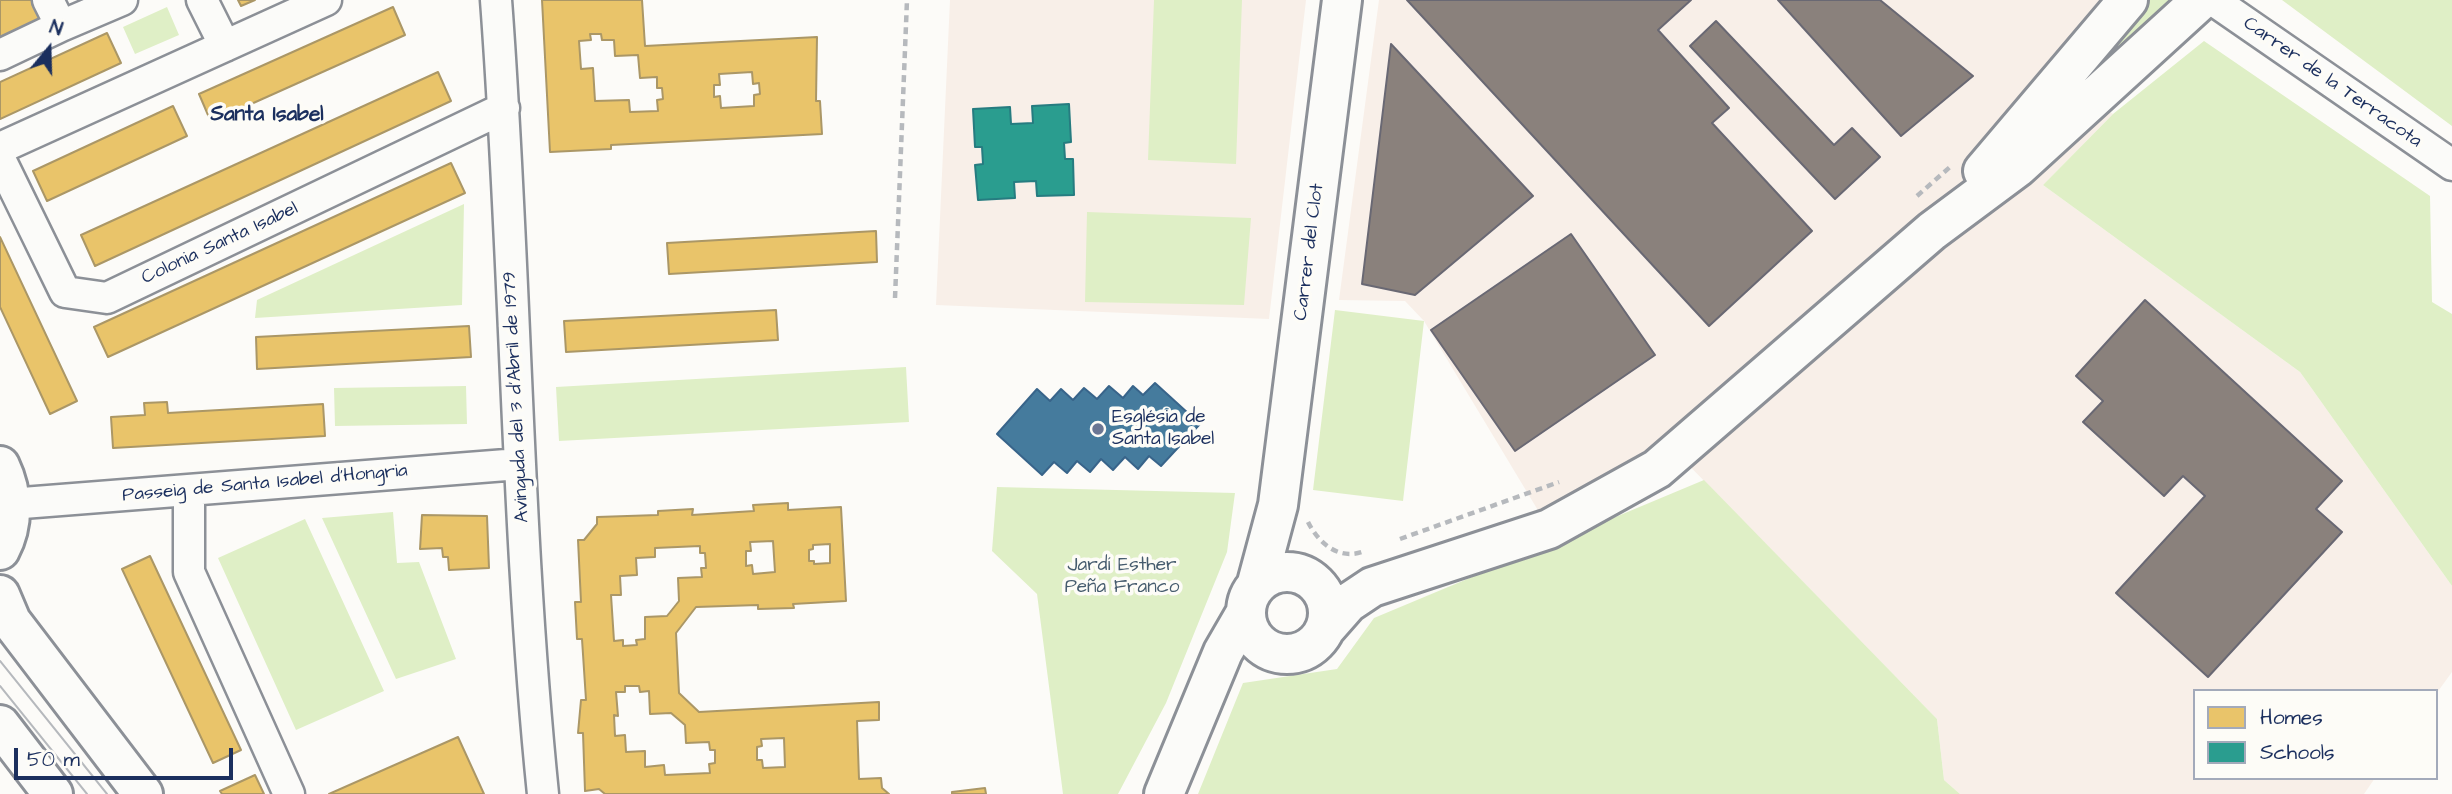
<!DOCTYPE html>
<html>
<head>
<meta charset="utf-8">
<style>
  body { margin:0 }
  #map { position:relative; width:2452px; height:794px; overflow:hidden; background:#fcfbf8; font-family:"Architects Daughter",sans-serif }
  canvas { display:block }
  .legend { position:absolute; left:2193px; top:689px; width:245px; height:91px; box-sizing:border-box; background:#fdfcf7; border:2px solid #a3aaba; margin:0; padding:9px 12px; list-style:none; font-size:21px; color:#1b2f5e }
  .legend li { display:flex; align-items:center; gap:14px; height:35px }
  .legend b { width:35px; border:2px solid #a3aaba }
  .north { position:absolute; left:14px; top:14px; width:70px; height:70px; -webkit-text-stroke:5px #fdfcf7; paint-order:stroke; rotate:19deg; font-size:19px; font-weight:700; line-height:28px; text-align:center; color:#1b2f5e }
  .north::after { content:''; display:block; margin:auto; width:24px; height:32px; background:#1b2f5e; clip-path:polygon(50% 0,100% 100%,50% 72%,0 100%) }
  .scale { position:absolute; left:14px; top:748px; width:219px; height:32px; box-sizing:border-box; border:4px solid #1b2f5e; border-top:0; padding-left:9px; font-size:21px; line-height:24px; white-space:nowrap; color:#1b2f5e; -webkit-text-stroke:5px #fdfcf7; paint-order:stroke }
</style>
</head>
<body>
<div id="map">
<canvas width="2452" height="794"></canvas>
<ul class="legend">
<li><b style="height:19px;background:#e9c46a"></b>Homes</li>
<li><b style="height:19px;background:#2a9d8f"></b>Schools</li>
</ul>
<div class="north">N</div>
<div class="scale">50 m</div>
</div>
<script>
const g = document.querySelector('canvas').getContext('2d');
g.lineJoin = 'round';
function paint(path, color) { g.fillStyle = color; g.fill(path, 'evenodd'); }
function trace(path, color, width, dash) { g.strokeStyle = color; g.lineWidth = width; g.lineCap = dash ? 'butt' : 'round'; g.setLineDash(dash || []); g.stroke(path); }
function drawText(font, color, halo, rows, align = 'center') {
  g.font = font + ' "Architects Daughter",sans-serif'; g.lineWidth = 7; g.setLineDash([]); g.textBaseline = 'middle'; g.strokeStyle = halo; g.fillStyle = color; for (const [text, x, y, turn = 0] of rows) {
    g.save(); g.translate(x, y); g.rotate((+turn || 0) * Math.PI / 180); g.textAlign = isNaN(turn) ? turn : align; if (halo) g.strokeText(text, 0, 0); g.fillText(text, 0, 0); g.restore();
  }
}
const built = new Path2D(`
  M950,0h356l-37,319 -333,-14z
  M1379,0h769l-70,88 35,26 -70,71 257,187 152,214v86l-16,22v-3h-241v87h180l-11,16h-404l-16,-14 -7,-61 -270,-276 -128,69 -115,-191 -19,-20 -66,-1z`);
const green = new Path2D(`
  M1154,0h88l-6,164 -88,-4z
  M2148,0h30l-100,89z
  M2282,0h170v126z
  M167,7l12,28 -44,19 -12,-27z
  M2204,41l226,155 2,106 20,12v272l-152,-214 -257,-187 70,-71z
  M464,204l-2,101 -207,13 2,-18z
  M1087,212l164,6 -7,87 -159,-3z
  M1335,310l89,11 -21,180 -90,-11z
  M906,367l3,55 -350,19 -3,-54z
  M466,386l1,38 -132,2 -1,-38z
  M1704,480l233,239 7,61 16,14h-762l45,-111 94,-14 37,-51z
  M997,487l238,6 -8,59 -61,151 -48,91h-55l-26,-200 -45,-43z
  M393,512l4,51 22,-1 37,97 -60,20 -74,-161z
  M305,519l79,172 -88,39 -78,-172z`);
const homes = new Path2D(`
  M0,0h37l11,24 -48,22z
  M238,0h17l-14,6z
  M542,0h100l3,46 172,-9 -1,64h4l2,33 -211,11v4l-61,3zM590,34h11l1,6h12l1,16 23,-1 2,23 17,-1v11h5l1,11 -6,1 1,11 -28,1 -1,-12 -34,1 -2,-33 -12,1 -2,-28 12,-1zM752,72l1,12 6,-1 1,11 -6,1v11l-33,2 -1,-12 -6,1v-12h6l-1,-11z
  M393,7l12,28 -194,87 -12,-28z
  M107,33l14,30 -121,56v-37z
  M438,72l13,29 -356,165 -14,-31z
  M173,106l14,30 -140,65 -14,-30z
  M451,163l14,30 -357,164 -14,-30z
  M876,231l1,31 -208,12 -2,-31z
  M0,237l77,164 -27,13 -50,-107z
  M776,310l2,30 -212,12 -2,-31z
  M469,326l2,31 -214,12 -1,-32z
  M167,402l1,11 155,-9 2,32 -212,12 -2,-31 34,-2 -1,-12z
  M788,503v7l53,-3 5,94 -53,3 1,4 -36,1v-4l-62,2 -20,26 3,60 20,19 180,-10v18l-22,1 2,58 22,-1 1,10 7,6h-284l-6,-5 -14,2 -2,-58h-5l3,-33h5l-4,-61h-5l-2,-37h6l-3,-62h6l13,-16v-7l61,-2v-4l35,-2 -1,6 62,-4 -1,-6zM773,541l2,31 -22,2 -1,-9 -6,1v-15h5l-1,-9zM830,544v19l-16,1v-3h-5v-11l4,-1v-4zM700,546v7h5l1,15h-5l1,9 -24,1 1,23 -12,15 -22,1v22l-9,1 1,5 -14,1v-6l-9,1 -3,-46h10l-1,-19 17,-1 -1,-17 19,-1v-9zM625,686h14l1,6 9,-1 1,23 21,-1 14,12 1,18 23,-1 1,8h5v13l-6,1 1,9 -45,2 -1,-10 -19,2v-16l-19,1 -1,-17 -10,1 -1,-21 4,1 -2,-24h9zM784,738l1,29 -22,1 -1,-8h-5v-13l5,-1 -1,-7z
  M422,515l65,1 2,52 -40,2 -1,-13h-5l-1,-9 -22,1z
  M150,556l91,194 -28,13 -91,-194z
  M458,737l26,57h-155z
  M255,775l9,19h-42l-2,-3z
  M985,788l1,6h-34v-2z`);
const schools = new Path2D(`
  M1069,104l2,38 -7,1 1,16h8l1,36 -37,1 -1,-15 -22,1 1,16 -37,2 -3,-35 8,-1 -1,-17h-7l-2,-38 37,-2 1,17 22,-1 -1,-17z`);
const public = new Path2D(`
  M1155,383l45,41 -39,42 -12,-10 -11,13 -13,-12 -12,13 -12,-11 -11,13 -13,-11 -10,12 -13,-11 -12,13 -45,-41 40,-45 13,12 11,-12 12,11 11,-12 13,11 12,-13 14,12 10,-12 10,9z`);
const industry = new Path2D(`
  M1407,0h284l-33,30 71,78 -17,15 100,108 -103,95z
  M1778,0h102l93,76 -72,60z
  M1716,21l118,124 18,-17 28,29 -45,42 -145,-153z
  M1391,44l142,152 -118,99 -53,-11z
  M1571,234l84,121 -140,96 -84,-121z
  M2145,300l197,181 -26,28 26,23 -134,145 -92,-84 89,-97 -22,-20 -19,20 -81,-74 20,-21 -27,-25z`);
const path = new Path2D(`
  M1917,196l33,-29
  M895,298l12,-298
  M1308,522c10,20 29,38 54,30
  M1400,539l159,-57`);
const street = new Path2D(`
  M48,0l13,26 61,-26
  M202,0l23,46
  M496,0c20,265 20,530 47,794
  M2213,0l239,165
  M0,55l61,-29
  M0,148l326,-148
  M0,159l65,133 42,6 397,-190
  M189,490v82l100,222
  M10,504l509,-40`);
const secondary = new Path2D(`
  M1983,171l145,-171
  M0,466c13,27 14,58 0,84
  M1246 613a41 41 0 1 1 82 0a41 41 0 1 1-82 0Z
  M1257,583l21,-78 64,-505
  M0,595l11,26 132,173
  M1326,628l22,-25 24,-16 177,-58 108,-60 275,-238 86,-64 183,-167
  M0,725l53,69
  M1164,794l59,-142 22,-38`);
const tram = new Path2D(`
  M0,661l107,133
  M0,686l87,108`);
const markers = [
  [1098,429,7,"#6a7694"]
];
const streetNames = [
  ["Carrer de la Terracota",2332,83,35],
  ["Colonia Santa Isabel",220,244,-25],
  ["Carrer del Clot",1310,252,-83],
  ["Avinguda del 3 d'Abril de 1979",517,397,-93],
  ["Passeig de Santa Isabel d'Hongria",265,484,-5]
];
const poiNames = [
  ["Església de",1112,418],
  ["Santa Isabel",1112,440]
];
const parkNames = [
  ["Jardí Esther",1122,566],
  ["Peña Franco",1122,588]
];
const neighbourhoodNames = [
  ["Santa Isabel",267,116]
];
paint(built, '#f8efe8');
paint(green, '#dfefc6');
paint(homes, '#e9c46a');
trace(homes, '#ab9766', 2);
paint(schools, '#2a9d8f');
trace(schools, '#267c80', 2);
paint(public, '#457b9d');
trace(public, '#38648a', 2);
paint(industry, '#8a817c');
trace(industry, '#696873', 2);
trace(street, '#8c9097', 35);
trace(secondary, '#8c9097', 44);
trace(path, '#b6b9bd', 4.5, [7, 5]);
trace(street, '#fbfbf9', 30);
trace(secondary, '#fbfbf9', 38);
trace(tram, '#b6b9bd', 2);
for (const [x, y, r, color] of markers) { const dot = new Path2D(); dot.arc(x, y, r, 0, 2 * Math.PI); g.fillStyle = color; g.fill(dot); trace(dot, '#fdfcf7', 2.5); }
drawText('19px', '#1b2f5e', '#fdfcf7', streetNames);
drawText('19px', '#1b2f5e', '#fdfcf7', poiNames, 'left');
drawText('19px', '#465c6e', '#fdfcf7', parkNames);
drawText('bold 21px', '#1b2f5e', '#fdfcf7', neighbourhoodNames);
</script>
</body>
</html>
